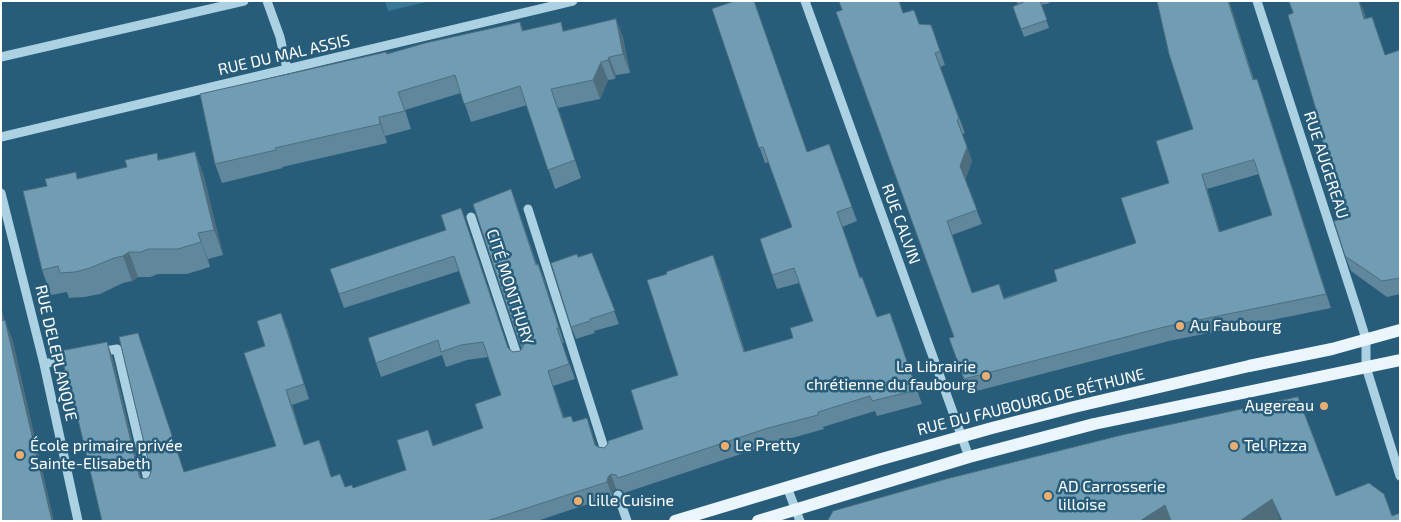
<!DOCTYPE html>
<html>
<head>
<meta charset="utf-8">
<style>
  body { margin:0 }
  #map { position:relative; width:1401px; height:522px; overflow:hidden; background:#275d7a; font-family:"Exo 2",sans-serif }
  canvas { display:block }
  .frame { position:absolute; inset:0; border:2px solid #fff; pointer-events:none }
</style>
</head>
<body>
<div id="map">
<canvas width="1401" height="522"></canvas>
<div class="frame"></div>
</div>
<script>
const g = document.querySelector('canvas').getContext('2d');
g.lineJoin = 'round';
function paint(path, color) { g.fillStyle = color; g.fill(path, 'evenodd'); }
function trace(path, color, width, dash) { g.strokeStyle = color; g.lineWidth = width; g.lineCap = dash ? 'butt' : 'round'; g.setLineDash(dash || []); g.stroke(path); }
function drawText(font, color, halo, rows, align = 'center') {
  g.font = font + ' "Exo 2",sans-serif'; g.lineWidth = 5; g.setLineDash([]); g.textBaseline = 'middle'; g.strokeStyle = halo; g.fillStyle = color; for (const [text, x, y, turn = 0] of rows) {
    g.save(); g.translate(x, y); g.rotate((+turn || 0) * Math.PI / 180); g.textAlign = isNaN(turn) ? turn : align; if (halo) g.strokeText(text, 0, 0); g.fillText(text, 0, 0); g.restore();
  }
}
const green = new Path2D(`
  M385,1h46l-43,10z`);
const minor = new Path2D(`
  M267,1l13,36 7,32
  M805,1l164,456
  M1257,1l100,309 9,29v28l34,109
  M1,57l243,-56
  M1,137l572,-136
  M1,193l43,171 34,157
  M528,209l79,248
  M471,217l48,144
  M100,352l17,-3 33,139
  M44,364l29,-7
  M787,487l13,34
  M618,495l9,26`);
const major = new Path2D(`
  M675,521l203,-61 114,-32 82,-21 175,-41 83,-17 68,-19
  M758,521l211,-64 125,-33 306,-64`);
const wall = new Path2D(`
  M1017,1h32l1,2 -9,2 8,23 -25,9 -11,-30 5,-2z
  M1229,1l25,79 8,13 69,215 -162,33 -200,52 -20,-55 5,-1 -51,-324 16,11 12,1 14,40 -5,2 25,66 -3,1 10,27 -7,19 17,44 -30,11 20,58 32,5 53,-17 79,-38 33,-60 24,-54zM1259,174l13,41 -52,17 -13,-43z
  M712,9l96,143 21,-8 28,77 -15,6 18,51 17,39 13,-4 32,91 -45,12 -2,-5 -52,16 1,2 -50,14 -150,50 -2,-3 -6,-1 -3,2 -1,5 -75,25h-435l-26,-111 -4,-12 35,-56 5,14 29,122 5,1 3,-2 2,-5 -8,-124 41,124 92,-26 -11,-100 22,-18 22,71 -17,6 12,40 21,10 6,22 14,10 9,1 52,-18 28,-25 49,-17 18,-33 -13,-38 -21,3 -21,7 -4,-12 -61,22 -5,-14 94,-60 -11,-32 -115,37 -14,-39 116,-39 15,-22 47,141 5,3 7,-1 2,-2 -4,-10 -7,-150 26,76 1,-1 6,15 20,64h-2l13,36 -22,7 11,32 10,4 13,-4 9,28 2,1 6,1 39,-19 35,-54 41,-105 26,82 48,-14 20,-17 -14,-38 -22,6 -5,-14 20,-48 -23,-65 -4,1z
  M1363,9l3,10 19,36 15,-5v244l-13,3 -36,-26 -6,-15 -1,-38 -51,-205z
  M616,19l7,19 7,35 -14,2 -1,4 -7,1 -8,19 -42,9 23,70 -26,11 -28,-84 -56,17 -10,-29 -56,17 6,19 -26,7 2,7 -105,24 1,1 -61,15 -7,-19 172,-110 133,-32 3,8 41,1z
  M195,152l9,25 19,78 -15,4 2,8 -23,7h-29l-8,3h-12l-6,4 -9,2 -23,11 -16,3 -15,1 -2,-6 -16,3 -9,-25 117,-110z
  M592,253l27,71 -25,7 1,2 -19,6 -5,-12 6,-73 1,3z`);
const shadedWall = new Path2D(`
  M1228,1h1l29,93 -5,-14z
  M1359,1l4,8 7,25 -6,-15z
  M616,19l7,19 7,35 -7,-19z
  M609,57l7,18 -1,4 -7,-19z
  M601,62l7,18 -8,19 -7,-19z
  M1257,79l5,14 69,215 -5,-14z
  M551,89l7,19 23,70 -6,-18z
  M379,117l6,19 2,7 -7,-19z
  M967,147l5,14 -7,19 -5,-14z
  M195,152l9,25 19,78 -9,-25z
  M1202,175l5,14 17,57 -5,-14z
  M198,233l10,26 2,8 -9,-25z
  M129,252l9,25 -6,4 -9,-25z
  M713,255l6,15 30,97 -5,-15z
  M538,264l6,15 20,64 -5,-15z
  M1,306l9,36 -9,-25z
  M281,313l6,15 22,71 -5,-15z
  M5,320l8,21 41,180h-2z
  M107,342l5,14 32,133 -5,-14z
  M286,390l6,15 17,55 -5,-15z
  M587,418l5,14 8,28 -5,-15z
  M319,440l6,15 11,37 -5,-15z
  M611,474l5,15 -3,2 -1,5 -5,-14 1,-5z
  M1272,499l8,20 -3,2h-37z
  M1165,505l6,16h-31z`);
const building = new Path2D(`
  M735,1h19l53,151 22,-8 23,63 -15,5 23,66 2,-1 15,40 13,-4 27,77 -45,11 -2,-5 -52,16v3l-50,13 -150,50 -2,-3 -5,-1 -3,3 -1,5 -120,39h-385l-29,-123h-1l-12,-47 47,-9 32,133 1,3 6,1 3,-2 2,-5 -32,-135 19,-4 46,139 92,-26 -32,-93 21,-7 -8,-25 24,-8 23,71 -18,6 18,55 15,-5 12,37 9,-3 5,13 7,-2 1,3 53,-18 -9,-30 31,-10 5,16 50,-18 -8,-24 26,-9 -18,-53 -22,3 -20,7 -3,-12 -62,23 -8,-25 102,-35 -16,-47 -115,38 -9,-25 116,-39 -5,-15 20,-7 47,140 5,4 7,-1 3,-4 1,-4 -2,-2 -4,-2 -45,-135 38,-15 25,76 2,-1 21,64h-2l12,36 -21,7 15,47 8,-2 2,6 14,-4 8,27 3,2 6,1 4,-4v-3l35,-12 -12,-39 47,-15 -31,-95 20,-6 -1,-2 47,-17 31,97 49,-14 -3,-10 23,-7 -19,-53 -22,7 -12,-36 32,-12 -29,-80 -4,1 -47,-139z
  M839,1h60l4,12 11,-3 5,14 12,1 9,26 -5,2 24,66 -2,1 10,27 -7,19 17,44 -30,11 25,72 27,-9 5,15 53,-18 -3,-11 82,-27 -15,-45 48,-15 -13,-42 37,-12 -24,-75 -12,-53h71l25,79 4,-1 69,215 -162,33 -200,52 -15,-41 5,-1 -118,-325 6,-2zM1254,160l18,55 -53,17 -17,-57z
  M1017,1h9l-8,3z
  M1026,1h14l7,19 -26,9 -8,-22z
  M1289,1h70l5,18 8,-2 13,38 15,-5v228l-18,3 -37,-25 -11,-35 10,-3 -29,-105h2l-29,-98 5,-2z
  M616,19l7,35 -14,3 -1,3 -7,2 -8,18 -42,9 24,71 -27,10 -28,-84 -56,18 -9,-29 -57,17 7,19 -26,6 1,7 -105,24 1,2 -61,14 -15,-70 186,-42 1,2 38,-11 95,-21 2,9 39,-9 2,9z
  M195,152l19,78 -16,3 3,9 -23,7h-30l-7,3h-12l-6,4 -9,2 -24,10 -15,4 -15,1 -2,-7 -16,4 -19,-79 24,-5 -2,-7 31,-7 1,7 50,-12 -2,-7 32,-7 1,7z
  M592,253l23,58 -25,8v2l-19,6 -20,-64 26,-9 1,3z
  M1,317l1,4 3,-1 47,201h-51z
  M1298,397l38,99 33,-13 15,11 8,22 8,-3v8h-118l-10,-22 -32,22h-69l-6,-16 -25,16h-312v-1l5,-9 113,-32 176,-44z`);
const markers = [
  [1180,326,5,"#ebae71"],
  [986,376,5,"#ebae71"],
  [1324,406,5,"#ebae71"],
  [725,446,5,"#ebae71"],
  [1234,446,5,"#ebae71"],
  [20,455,5,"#ebae71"],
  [1048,496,5,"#ebae71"],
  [578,501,5,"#ebae71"]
];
const streetNames = [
  ["RUE DU MAL ASSIS",284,55,-13],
  ["RUE AUGEREAU",1326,165,72],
  ["RUE CALVIN",901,224,70],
  ["CITÉ MONTHURY",510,287,72],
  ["RUE DELEPLANQUE",56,353,77],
  ["RUE DU FAUBOURG DE BÉTHUNE",1031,402,-14]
];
const poiNames = [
  ["Au Faubourg",1190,326],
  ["La Librairie",976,367,"right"],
  ["chrétienne du faubourg",976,385,"right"],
  ["Augereau",1314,406,"right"],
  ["École primaire privée",30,446],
  ["Sainte-Elisabeth",30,464],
  ["Le Pretty",735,446],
  ["Tel Pizza",1244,446],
  ["AD Carrosserie",1058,487],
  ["lilloise",1058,505],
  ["Lille Cuisine",588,501]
];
paint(green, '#387795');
trace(minor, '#abd1e3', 9);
trace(major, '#eaf5fc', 12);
paint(wall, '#60879b');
paint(shadedWall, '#4e6e7e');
paint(building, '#709db4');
trace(building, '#4e6e7e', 1);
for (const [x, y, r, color] of markers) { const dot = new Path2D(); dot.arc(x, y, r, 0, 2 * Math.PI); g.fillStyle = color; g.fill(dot); trace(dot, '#275d7a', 2); }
drawText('16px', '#fff', '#275d7a', streetNames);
drawText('16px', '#fff', '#275d7a', poiNames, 'left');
</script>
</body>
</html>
